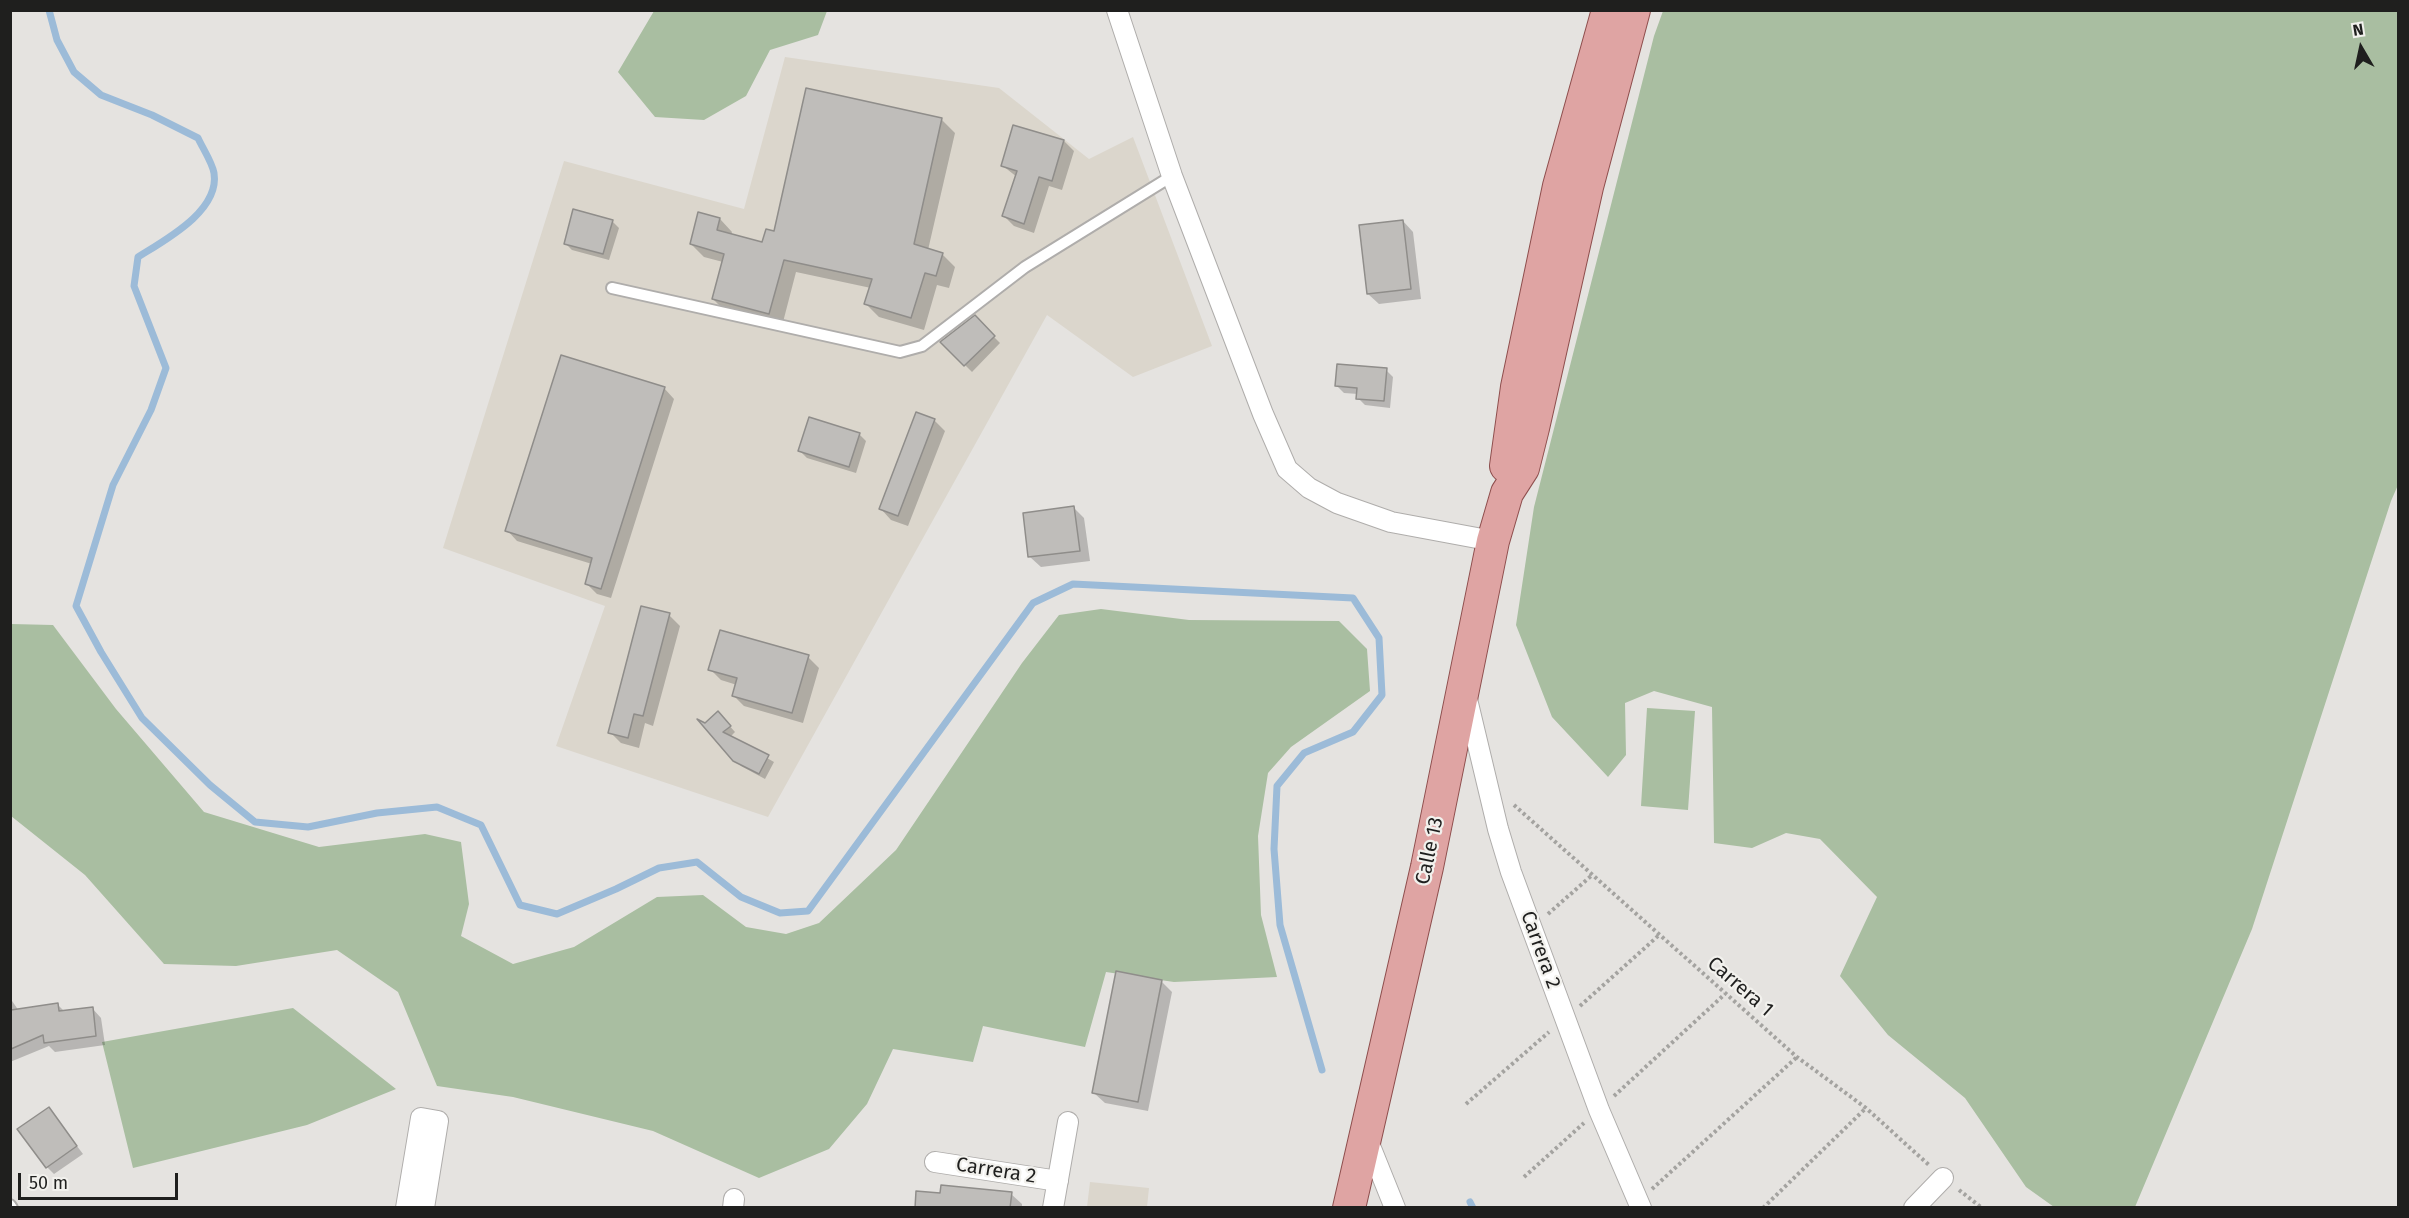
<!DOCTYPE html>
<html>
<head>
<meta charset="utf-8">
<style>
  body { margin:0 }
  #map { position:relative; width:2409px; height:1218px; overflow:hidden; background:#e5e3e0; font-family:"Fira Sans",sans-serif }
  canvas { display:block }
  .frame { position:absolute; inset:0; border:12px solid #1f1f1e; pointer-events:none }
  .north { position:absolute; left:2331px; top:18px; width:60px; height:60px; -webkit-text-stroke:4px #f2f1ed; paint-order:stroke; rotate:351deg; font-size:16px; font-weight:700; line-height:24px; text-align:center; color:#1f1f1e }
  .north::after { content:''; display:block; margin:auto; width:21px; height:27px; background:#1f1f1e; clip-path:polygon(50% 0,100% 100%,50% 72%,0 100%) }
  .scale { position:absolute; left:18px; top:1173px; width:160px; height:27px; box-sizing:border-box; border:3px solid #1f1f1e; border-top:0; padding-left:8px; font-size:18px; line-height:21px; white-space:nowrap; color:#1f1f1e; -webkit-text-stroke:4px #f2f1ed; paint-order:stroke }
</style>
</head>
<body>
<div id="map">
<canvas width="2409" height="1218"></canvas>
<div class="frame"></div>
<div class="north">N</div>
<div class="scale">50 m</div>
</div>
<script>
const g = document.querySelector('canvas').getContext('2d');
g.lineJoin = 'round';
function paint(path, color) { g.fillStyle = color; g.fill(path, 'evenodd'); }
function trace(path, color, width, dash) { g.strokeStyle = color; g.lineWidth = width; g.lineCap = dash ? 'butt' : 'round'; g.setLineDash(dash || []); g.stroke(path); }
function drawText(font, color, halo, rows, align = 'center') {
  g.font = font + ' "Fira Sans",sans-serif'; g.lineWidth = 4.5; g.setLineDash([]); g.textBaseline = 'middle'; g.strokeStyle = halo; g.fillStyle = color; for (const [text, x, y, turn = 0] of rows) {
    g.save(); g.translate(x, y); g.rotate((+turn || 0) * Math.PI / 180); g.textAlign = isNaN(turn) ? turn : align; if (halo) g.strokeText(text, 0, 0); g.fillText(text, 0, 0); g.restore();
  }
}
const built = new Path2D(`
  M785,57l214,31 90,71 44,-22 79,209 -79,31 -86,-62 -279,502 -212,-71 49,-140 -162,-58 121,-387 180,48z
  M1090,1182l59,6 -2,19h-60z`);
const green = new Path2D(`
  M654,11v-1l173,1 -9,24 -48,15 -24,46 -42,24 -49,-3 -37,-45z
  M1663,11h735v474l-7,16 -139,428 -117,278h-81l-28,-20 -61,-89 -77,-63 -48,-59 37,-79 -57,-58 -34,-6 -34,15 -38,-5 -2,-136 -58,-16 -29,12 1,52 -18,22 -56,-60 -36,-92 18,-118 120,-471z
  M1101,609l88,11 150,1 28,28 3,42 -79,56 -23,26 -10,63 3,79 16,62 -103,5 -68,-10 -21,75 -102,-21 -10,36 -80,-13 -26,55 -38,45 -70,29 -106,-47 -140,-34 -76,-11 -39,-94 -61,-42 -101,16 -72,-2 -79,-89 -74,-59v-192l42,1 63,84 88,103 115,35 106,-13 36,8 8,62 -8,32 52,28 61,-17 83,-50 46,-2 43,32 40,7 33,-11 77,-73 126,-187 37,-48z
  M1647,708l48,3 -7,99 -47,-4z
  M293,1008l103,81 -89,36 -174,43 -31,-126z`);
const shadow = new Path2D(`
  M807,90l135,30 13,13 -27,117 14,4 13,13 -6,21 -12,-3 -13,45 -45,-13 -13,-13 5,-16 -75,-16 -14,54 -56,-14 -13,-13 10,-37 -19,-5 -13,-13 29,-25 12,13 -1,3 32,9 12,-11z
  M1064,141l10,10 -12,39 -13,-4 -15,47 -20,-7 -10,-10 13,-39 -14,-11z
  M612,221l7,7 -10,32 -37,-10 -7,-7z
  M1403,221l10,11 8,67 -42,5 -11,-10z
  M974,317l26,26 -28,29 -30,-30z
  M1386,370l7,7 -3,31 -25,-3 -7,-7v-4l-14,-1 -7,-7z
  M664,388l10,11 -63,199 -14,-4 -11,-11 6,-19 -75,-23 -10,-11z
  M934,420l11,11 -37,95 -17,-6 -10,-11z
  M859,434l7,7 -10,32 -49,-15 -7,-7z
  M1074,508l10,10 6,43 -49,6 -11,-10z
  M669,615l11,11 -27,100 -8,-3 -6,25 -18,-5 -11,-11z
  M808,657l11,11 -16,55 -59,-17 -10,-10 3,-11 -16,-5 -11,-11z
  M718,713l17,19 -5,5 44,25 -9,17 -24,-13 -35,-42z
  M1161,981l11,11 -24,119 -43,-8 -11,-10z
  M10,998l9,13 39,-6 7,7 27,-4 9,10 4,27 -50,7 -6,-6 -39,16z
  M49,1109l34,45 -29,20 -7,-7z
  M942,1194h69l11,10v4h-106z`);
const stream = new Path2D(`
  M49,10l8,30 17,32 27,23 51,20 46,23c5,11 14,24 16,35 6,38 -49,67 -76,84l-4,29 32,82 -15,42 -38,75 -37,121 25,46 41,66 68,67 45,37 53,5 69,-14 60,-6 44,18 39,80 37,9 59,-25 43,-21 38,-6 44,35 39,16 28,-2 225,-308 40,-19 280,14 26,40 3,57 -29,37 -49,21 -27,33 -3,63 6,76 42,145
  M1470,1202l3,6`);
const building = new Path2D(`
  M806,88l136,30 -28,126 29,9 -7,23 -11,-3 -14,45 -47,-14 8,-25 -88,-19 -15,54 -57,-15 12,-45 -34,-10 8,-32 22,6 -3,12 45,12 4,-13 8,2z
  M1013,125l51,15 -12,41 -13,-4 -15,47 -22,-8 15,-45 -16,-5z
  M573,209l40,11 -10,34 -39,-10z
  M1403,220l8,69 -44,5 -8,-69z
  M975,315l20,21 -31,30 -24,-24z
  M561,355l104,32 -64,202 -16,-5 7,-26 -87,-27z
  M1337,364l50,4 -3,33 -28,-2 1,-11 -22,-2z
  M916,412l19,7 -37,97 -19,-7z
  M809,417l51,16 -11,34 -51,-16z
  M1074,506l6,45 -52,6 -5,-44z
  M641,606l29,7 -27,103 -9,-2 -6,24 -20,-5z
  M720,630l89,25 -17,58 -60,-17 5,-18 -29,-8z
  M718,711l13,15 -8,6 46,23 -10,19 -26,-13 -36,-42 8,4z
  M1116,971l46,9 -24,122 -46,-9z
  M58,1003l1,8 34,-4 3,29 -52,7 -1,-8 -32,14v-39z
  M49,1107l28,39 -31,22 -29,-39z
  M941,1185l71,7 -2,16h-95l1,-17 24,2z`);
const path = new Path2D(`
  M1514,805l283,252 69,51 64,58
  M1548,914l43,-38
  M1580,1006l78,-70
  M1614,1096l111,-102
  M1466,1104l83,-72
  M1524,1177l60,-54
  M1652,1189l145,-132
  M1959,1190l23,18
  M1763,1208l103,-100`);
const lane = new Path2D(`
  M612,288l288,64 22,-6 103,-79 147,-91
  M10,1205l2,3`);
const street = new Path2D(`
  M1117,10l55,166 91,238 24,55 22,19 28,15 54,19 102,19
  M1466,695l32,134 13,43 88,238 42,98
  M1366,1136l29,72
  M935,1162l123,19
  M406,1208l15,-90 17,3 -14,87
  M733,1208l1,-9
  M1053,1208l15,-86
  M1914,1208l29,-30`);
const primary = new Path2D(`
  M1506,466l11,-79 42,-201 49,-176
  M1349,1208l78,-341 66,-326 14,-48 16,-25 10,-40 54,-241 47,-177`);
const streetNames = [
  ["Calle 13",1430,851,-78],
  ["Carrera 2",1540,950,70],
  ["Carrera 1",1740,987,41],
  ["Carrera 2",996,1171,9]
];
paint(built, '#dbd6cc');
paint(green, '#a9bea1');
paint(shadow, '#0003');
trace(stream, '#9cbbd8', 7);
paint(building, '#bfbdba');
trace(building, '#8f8d8a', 1.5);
trace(lane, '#afadab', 14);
trace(street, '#afadab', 22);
trace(primary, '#8e4e4d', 34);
trace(path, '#a4a3a0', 4, [3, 3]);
trace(lane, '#fff', 10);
trace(street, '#fff', 20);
trace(primary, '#dfa4a3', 32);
drawText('20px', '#1f1f1e', '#f2f1ed', streetNames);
</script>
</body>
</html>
